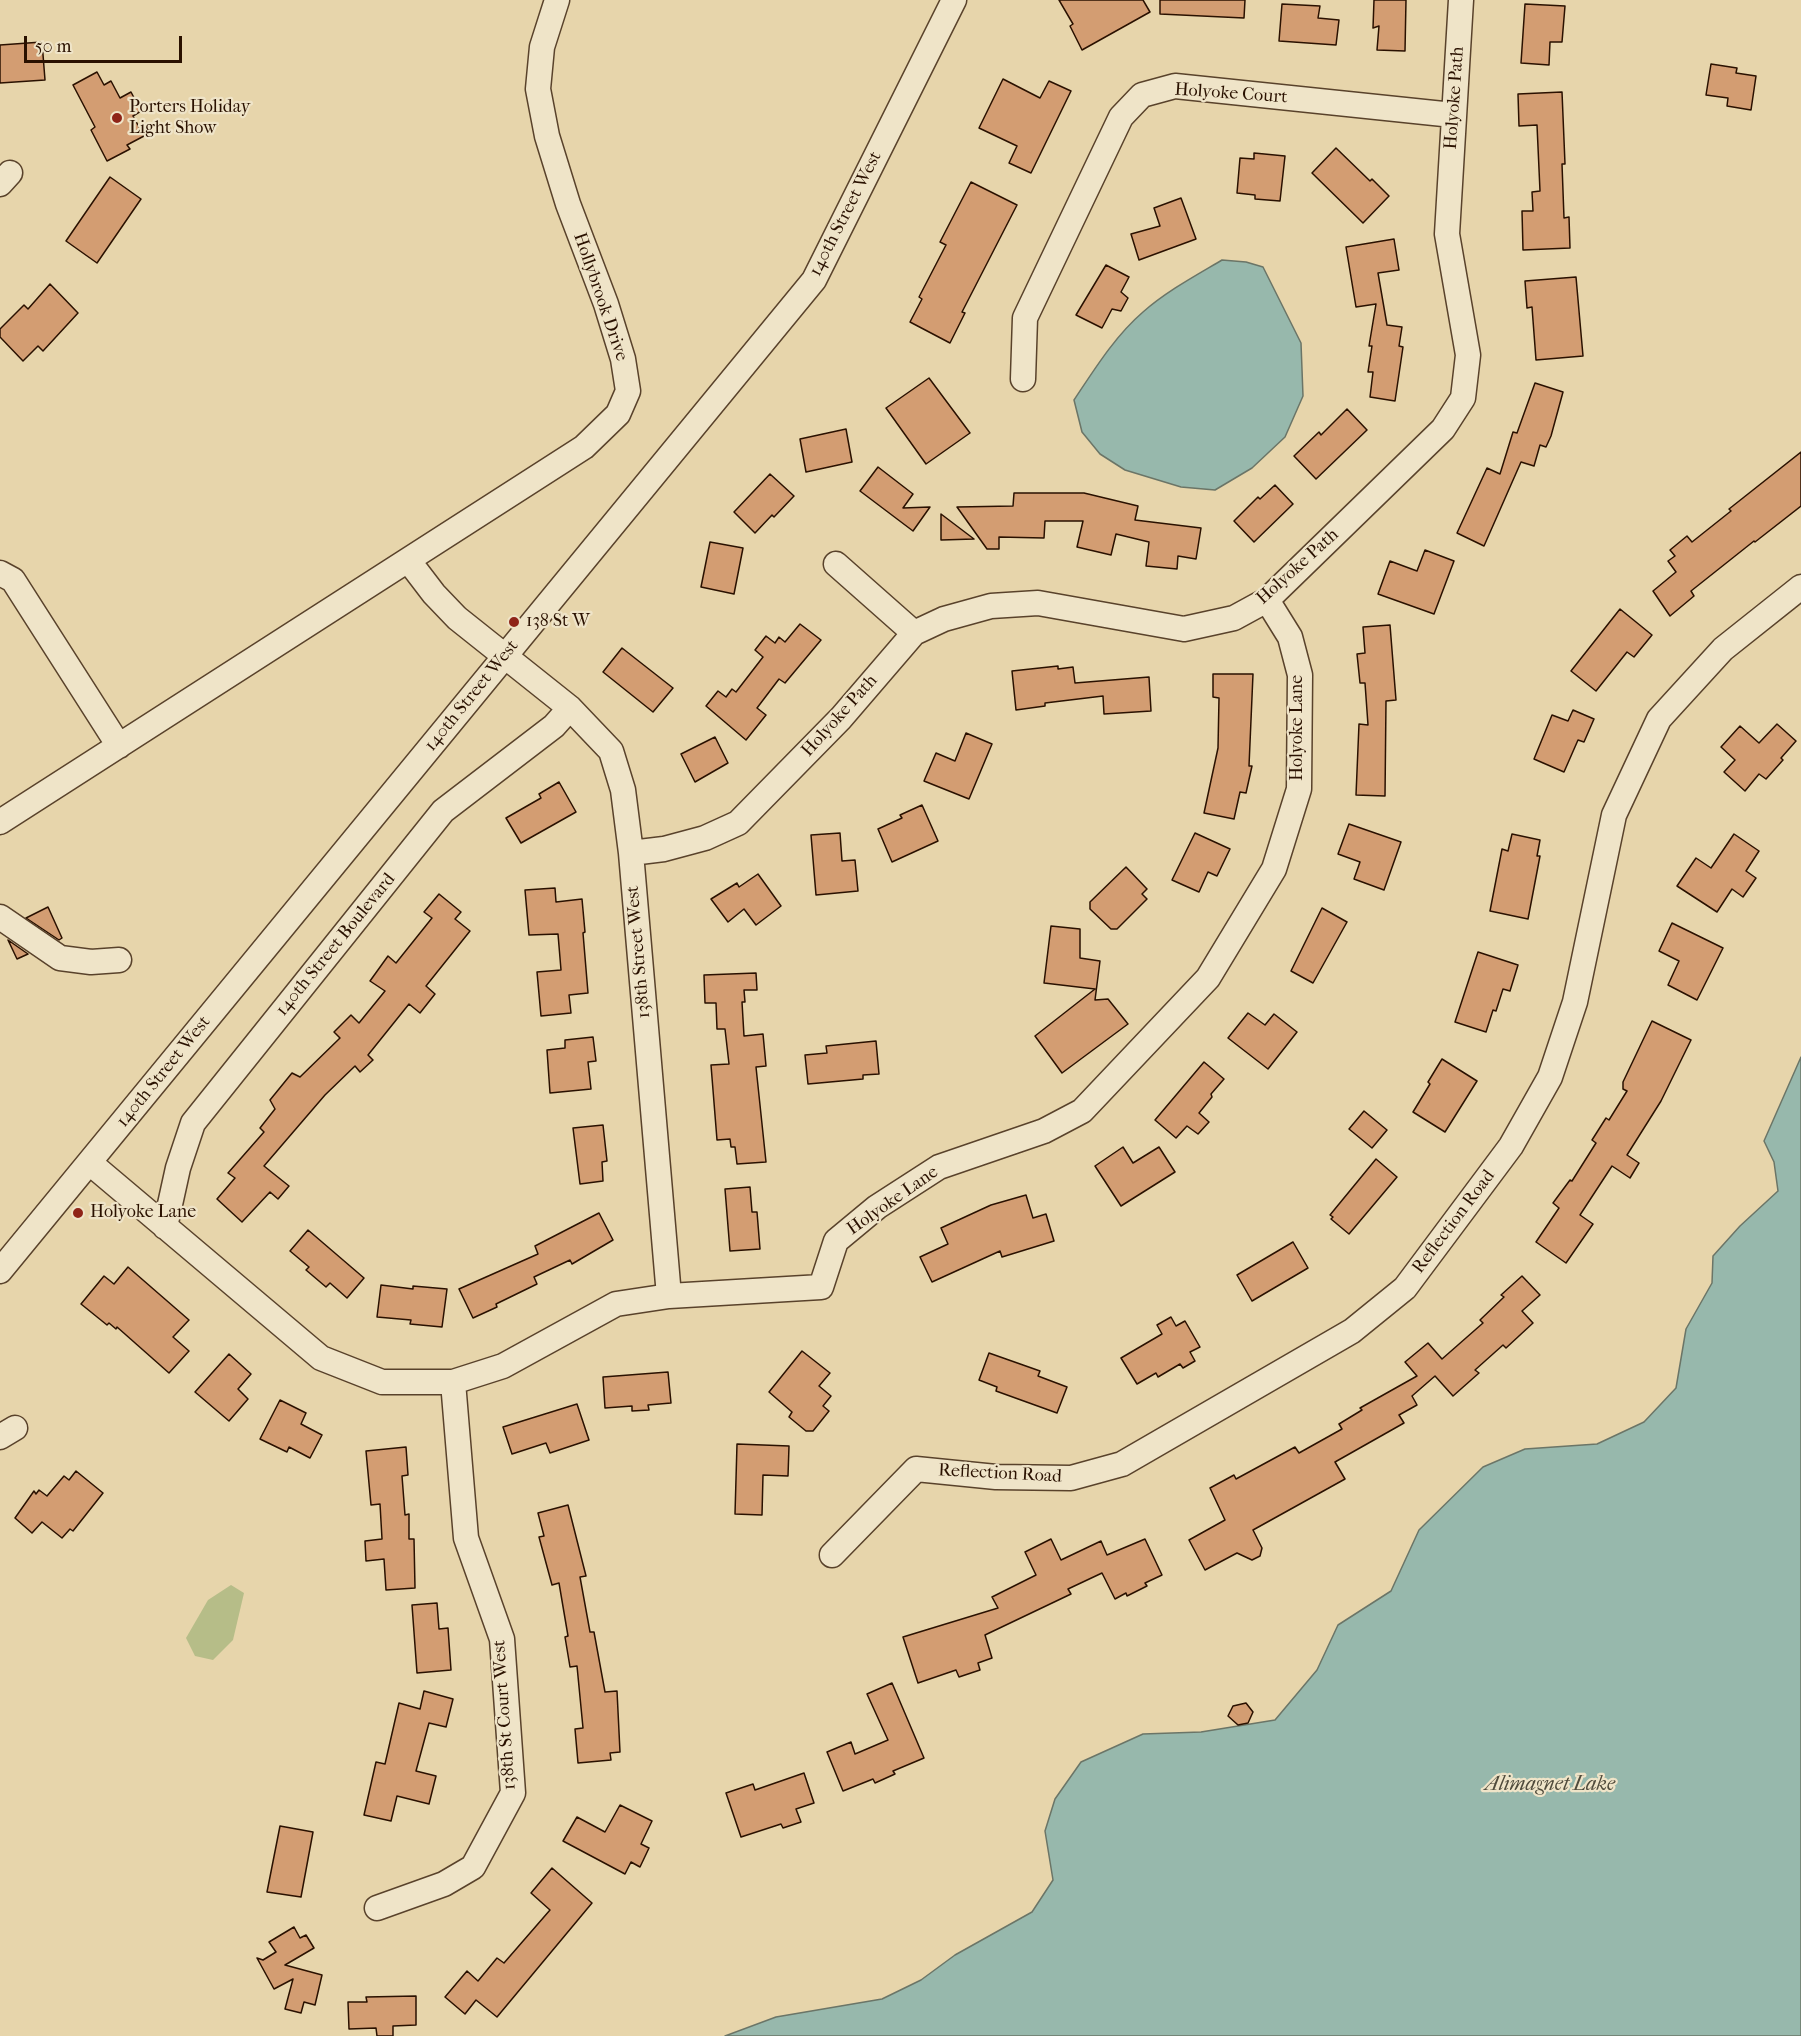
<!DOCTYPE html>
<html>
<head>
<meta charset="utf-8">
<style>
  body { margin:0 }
  #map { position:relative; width:1801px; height:2036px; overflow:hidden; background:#e7d5ab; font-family:"IM FELL French Canon",serif }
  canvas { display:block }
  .scale { position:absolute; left:24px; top:36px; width:158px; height:27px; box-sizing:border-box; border:3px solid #2a1100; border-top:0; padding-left:8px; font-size:18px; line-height:21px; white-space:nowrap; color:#2a1100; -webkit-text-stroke:4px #efe4c8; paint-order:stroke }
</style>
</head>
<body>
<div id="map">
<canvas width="1801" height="2036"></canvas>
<div class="scale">50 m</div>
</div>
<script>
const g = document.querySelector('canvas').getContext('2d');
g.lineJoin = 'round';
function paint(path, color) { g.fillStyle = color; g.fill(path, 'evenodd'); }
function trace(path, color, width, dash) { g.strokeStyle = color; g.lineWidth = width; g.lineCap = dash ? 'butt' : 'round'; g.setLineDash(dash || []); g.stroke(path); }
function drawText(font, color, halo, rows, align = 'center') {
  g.font = font + ' "IM FELL French Canon",serif'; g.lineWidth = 4.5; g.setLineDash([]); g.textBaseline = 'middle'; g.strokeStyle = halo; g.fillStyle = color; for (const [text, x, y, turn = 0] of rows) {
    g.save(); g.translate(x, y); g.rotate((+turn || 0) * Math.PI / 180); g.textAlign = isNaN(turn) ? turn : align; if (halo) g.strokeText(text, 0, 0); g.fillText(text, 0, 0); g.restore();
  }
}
const green = new Path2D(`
  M231,1585l13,8 -11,47 -20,20 -18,-4 -9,-18 22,-38z`);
const water = new Path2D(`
  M1222,260l24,2 17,5 38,76 2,53 -18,41 -33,31 -37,22 -34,-3 -56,-17 -25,-16 -18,-22 -8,-32c20,-30 41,-64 69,-88 24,-21 52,-36 79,-52z
  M1801,1057v979h-1076l51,-19 106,-18 39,-19 34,-25 77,-43 21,-32 -8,-49 10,-32 26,-37 62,-28 58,-2 74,-12 42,-50 21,-45 53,-34 28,-61 64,-63 42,-18 72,-5 47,-22 32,-34 10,-59 26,-46 1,-27 27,-30 38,-35 -4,-29 -10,-21z`);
const building = new Path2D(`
  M1059,0h84l7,12 -68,38 -12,-24 3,-2z
  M1160,0h85l-1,18 -84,-4z
  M1374,0h32l-1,51 -28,-1 2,-24 -6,2z
  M1282,4l38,2 -2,12 21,2 -3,25 -57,-4z
  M1525,4l40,2 -3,36h-12l-1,23 -28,-2z
  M42,42l3,38 -45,3v-38z
  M1711,64l26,4 -1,5 20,3 -5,34 -24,-4 1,-8 -22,-3z
  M97,72l7,13 7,-4 9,17 11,-6 10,19 -8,5 11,20 -17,9 3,4 -23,12 -16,-31 4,-3 -22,-42z
  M1003,79l37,19 9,-17 22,10 -40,82 -22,-10 8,-17 -38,-18z
  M1562,92l3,72h-3l2,54 5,-1 1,31 -47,2 -1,-39h11l-1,-19 8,-1 -3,-66 -18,1 -1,-32z
  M1336,148l34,33 2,-2 17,17 -26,27 -51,-50z
  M1254,153l31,3 -5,45 -25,-2v-4l-18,-2 3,-35 14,1z
  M110,177l31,22 -44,64 -31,-22z
  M971,182l46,23 -55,107 3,1 -15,30 -40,-21 12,-23 -3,-2 27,-52 -6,-3z
  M1181,198l15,41 -57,21 -8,-26 29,-8 -6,-18z
  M1394,239l5,31 -21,3 9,52 15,2 -3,19 4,1 -8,54 -25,-4 3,-25h-5l4,-26h-3l7,-42 -20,3 -10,-60z
  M1106,265l23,12 -8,15 7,6 -7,13 -9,-2 -10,19 -26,-13z
  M1576,277l7,79 -47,4 -4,-53 -5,1 -2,-27z
  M50,284l28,29 -35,38 -5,-5 -15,15 -23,-24v-8l24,-24 4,4z
  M929,378l41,55 -44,31 -40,-56z
  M1535,383l28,9 -12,44 -5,11 -6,-2 -6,21 -13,-4 -37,84 -27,-13 30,-65 13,6 13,-42 4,1z
  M1347,409l20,21 -51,49 -22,-23 25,-24 2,3z
  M846,429l6,33 -46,10 -6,-33z
  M1801,452v54l-46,36 -1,-1 -63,50 3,5 -24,20 -17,-25 23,-19 -8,-11 7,-5 -5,-6 17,-14 5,6 39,-31 -2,-2z
  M878,467l35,27 -10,14 27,-1 -17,24 -53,-40z
  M770,474l24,22 -20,21 -2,-2 -17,18 -21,-21z
  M1275,485l18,19 -39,38 -20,-21 24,-24 2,2z
  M1014,493h70l54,13 -3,14 66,8 -5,31 -18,-3 -1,13 -31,-3 3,-24 -33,-8 -5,21 -34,-8 6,-26h-38l-1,17 -45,-1v12h-12l-30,-42 56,-1z
  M941,514l33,25 -33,1z
  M710,542l33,6 -9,46 -33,-7z
  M1425,550l29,11 -20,53 -56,-20 12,-33 27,10z
  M1620,609l32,26 -18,22 -7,-5 -31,39 -25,-20z
  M800,624l21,16 -36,43 -6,-4 -22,29 9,7 -20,25 -40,-34 12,-15 8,6 6,-8 4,3 27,-35 -8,-7 11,-14 9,7 4,-6 6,5z
  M1390,625l6,75 -10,1 -1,95 -29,-1 3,-71 9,1 -3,-42h-5l-3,-29 8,-1 -2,-26z
  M622,648l51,40 -20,24 -50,-40z
  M1058,666v3l15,-2 2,16 74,-6 2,34 -47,3 -1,-18 -58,7v3l-29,4 -4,-39z
  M1213,674h40l-4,92h3l-6,27 -6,-1 -6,27 -30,-6 14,-65 1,-50 -6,-1z
  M1573,710l21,9 -10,23 -6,-2 -14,32 -30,-13 18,-44 16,6z
  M1777,724l19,17 -15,17 2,2 -17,19 -7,-5 -14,17 -21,-19 11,-12 -14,-13 19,-21 19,17z
  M966,733l26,11 -23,55 -45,-18 12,-28 19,8z
  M715,737l13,26 -33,19 -14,-28z
  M559,782l17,30 -55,31 -15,-25 35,-20 -2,-4z
  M922,805l16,36 -46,21 -14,-33 24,-11 -2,-3z
  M1349,824l52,18 -17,48 -30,-11 6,-17 -22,-8z
  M840,833l2,28 13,-1 3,31 -42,4 -5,-60z
  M1195,833l35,16 -13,27 -9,-4 -9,20 -27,-12z
  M1512,834l28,6 -3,16h3l-12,63 -38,-8 12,-62 6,2z
  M1734,834l25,17 -13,20 10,7 -13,19 -11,-8 -15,23 -40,-26 19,-28 15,10z
  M1126,867l21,22 -5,5 5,5 -30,30h-6l-21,-20v-7z
  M758,874l23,32 -25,19 -12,-16 -16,13 -17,-23 26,-16 2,4z
  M555,888l1,14 26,-3 3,33 -2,1 5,60 -19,2 2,18 -30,3 -4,-44 24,-2 -3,-36 -29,1 -4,-45z
  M439,894l22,18 -6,7 15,12 -44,55 9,8 -15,19 -11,-9 -41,51 5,5 -13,12 -5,-6 -30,29 -61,71 25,20 -11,13 -8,-7 -28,30 -25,-23 18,-21 -7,-5 36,-41 -4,-4 15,-19 -5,-9 22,-27 8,4 40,-39 -6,-6 17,-17 8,8 26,-32 -15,-10 18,-25 8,7 36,-45 -8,-6z
  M48,907l14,31 -3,2 -33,-22z
  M1322,908l25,14 -34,61 -22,-12z
  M1672,923l51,25 -26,52 -29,-15 11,-24 -20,-10z
  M1051,926l29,3v29l20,3 -5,39 13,-1 20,25 -66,49 -27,-37 60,-47 -51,-6z
  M8,940l20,14 -11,5z
  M1478,952l40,13 -8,26 -7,-2 -7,22 -3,-1 -7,22 -31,-10z
  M756,973l1,17h-13l1,12h-3l2,34 19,-2 3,32 -10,1 10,95 -29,2 -2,-17h-4l-1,-8 -13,1 -6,-75 18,-1 -4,-35h-8l-1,-26h-11l-1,-28z
  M1248,1013l17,12 9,-11 23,18 -29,37 -40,-31z
  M1652,1021l39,19 -30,61 -34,54 12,8 -9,15 -18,-12 -32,49 13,9 -27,39 -30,-21 23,-34 -6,-5 17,-23 2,1 24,-38 -4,-3 14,-22 3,2 18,-29 -4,-2v-7z
  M593,1037l3,24 -8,1 3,27 -41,4 -3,-43 18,-2v-8z
  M876,1041l3,33 -16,1v4l-55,5 -3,-29 22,-2 -1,-7z
  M1442,1059l35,22 -32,51 -32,-20 17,-28 -2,-2z
  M1204,1062l20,17 -13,15 1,3 -13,16 10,9 -11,12 -11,-8 -11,12 -21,-18z
  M1364,1111l23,19 -15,18 -23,-19z
  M603,1125l4,36 -5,1 1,19 -23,3 -7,-56z
  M1123,1147l10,16 26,-16 16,25 -54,34 -26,-40z
  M1376,1159l21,18 -48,57 -18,-15 2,-2 -3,-2z
  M750,1187l2,25h5l3,37 -30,2 -5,-62z
  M1026,1195l7,23 13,-4 8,27 -52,16 -2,-6 -68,31 -12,-25 28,-13 -7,-16 50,-23z
  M599,1213l14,27 -41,24 -2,-4 -36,17 3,7 -41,20 1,3 -24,11 -14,-29 79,-35 -3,-8z
  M308,1230l56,48 -17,20 -17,-15 -4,4 -20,-17 3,-3 -19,-16z
  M1293,1242l15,26 -56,33 -15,-26z
  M128,1267l61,53 -16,17 16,14 -20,22 -52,-46 -1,2 -7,-6 -2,2 -26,-21 23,-28 10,8z
  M1522,1276l18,19 -18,16 11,12 -27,25 -3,-3 -28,25 4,3 -26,23 -18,-20 -23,20 5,9 -18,10 5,8 -69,39 10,17 -92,51 9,18 -2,8 -8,4 -15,-7 -32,17 -16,-30 36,-20 -15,-32 24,-13 2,4 59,-32 4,6 43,-24 -3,-5 23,-14 -2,-2 57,-32 -12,-14 23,-19 14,16 41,-36 -3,-3 24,-23 -3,-2z
  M381,1285l32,4v-3l34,3 -5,38 -32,-3 1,-4 -34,-3z
  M1171,1317l5,9 9,-5 15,26 -10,5 5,9 -12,7 -3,-4 -22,13 -2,-4 -19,11 -16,-26 41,-24 -5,-9z
  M802,1351l28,22 -11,13 12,10 -8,10 6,5 -16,20h-7l-17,-14 3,-5 -23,-20z
  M989,1353l51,18 -2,5 29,11 -10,26 -61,-22 1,-4 -18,-7z
  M229,1354l22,20 -13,15 10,10 -19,22 -34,-29z
  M668,1372l3,31 -23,2 1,5 -17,1v-5l-27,2 -2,-31z
  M280,1400l26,13 -5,11 21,11 -12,23 -21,-11 -2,5 -27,-13z
  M577,1404l12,36 -39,13 -4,-10 -34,11 -9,-27z
  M737,1444l52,2 -1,30 -25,-1 -1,40 -27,-1z
  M406,1447l2,28 -6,1 3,39 4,-1v25h5l1,49 -29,2 -2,-31 -18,2 -1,-20 17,-2 -2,-35 -9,1 -5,-54z
  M76,1471l27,22 -30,38 -3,-2 -8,9 -20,-16 -10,11 -17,-15 19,-27 2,3 3,-4 8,6 17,-20 5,4z
  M568,1505l18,71 -6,1 10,55h4l11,60 12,-1 3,61 -10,1 1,7 -33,3 -3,-34 8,-1 -6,-62 -7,1 -5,-30 3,-1 -9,-53 -7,2 -13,-48 5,-1 -6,-23z
  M1051,1539l10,21 40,-19 6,14 38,-16 17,36 -17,8 2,3 -20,10 -1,-3 -11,6 -13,-26 -34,16 3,5 -86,41 7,23 -14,5 2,7 -21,7 -3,-7 -38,13 -15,-46 95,-29 -6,-11 44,-22 -11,-23z
  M437,1603l2,26 9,-1 3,42 -34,3 -5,-68z
  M892,1683l32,75 -31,13 2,3 -20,9 -2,-4 -30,12 -16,-39 24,-10 4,12 33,-14 -21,-46z
  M424,1691l29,8 -7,28 -17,-4 -13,48 20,5 -7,28 -32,-8 -6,25 -27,-6 12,-53 9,2 14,-61 21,6z
  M1246,1703l7,9 -5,11 -10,2 -10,-9 5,-10z
  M804,1773l10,30 -18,6 5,13 -18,6 -2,-4 -40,13 -15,-44 27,-9 2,6z
  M620,1805l32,16 -11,23 8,4 -9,19 -9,-5 -6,12 -62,-33 14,-24 28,15z
  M280,1826l33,6 -12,65 -34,-5z
  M552,1868l40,35 -95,114 -21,-17 -11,14 -20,-17 22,-26 11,10 19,-23 7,5 46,-53 -19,-17z
  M294,1927l6,11 6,-3 8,13 -29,17 37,10 -7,30 -11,-3 -3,11 -16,-4 8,-30 -19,10 -17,-31 6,2 13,-8 -7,-10z
  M416,1996v29l-23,1v10h-16l-1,-8 -27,1 -1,-27h19l-1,-5z`);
const minor = new Path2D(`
  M0,184l10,-11
  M1023,379l2,-61 96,-201 21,-22 33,-9 278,29
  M408,560l26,34 23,24 113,90 41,43 12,39 8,63 38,443
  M836,564l78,69
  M0,573l13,7 106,166
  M0,822l584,-375 34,-33 10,-23 -5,-32 -17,-55 -38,-100 -21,-68 -9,-47 4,-42 15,-47
  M631,853l33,-4 41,-11 33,-15 103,-105 73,-85 30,-14 47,-13 47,-3 146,26 50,-11 33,-18 176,-171 20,-31 5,-43 -21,-121 14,-234
  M0,917l60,41 31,4 28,-2
  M90,1163l231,195 61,24h71l50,-16 113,-62 53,-8 152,-9 15,-46 41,-34 62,-40 105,-36 38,-20 126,-133 66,-109 25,-80 1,-114 -10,-38 -23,-37
  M165,1227l13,-59 15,-45 250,-312 111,-85 16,-18
  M0,1271l814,-991 140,-280
  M0,1437l15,-9
  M832,1555l84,-86 80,8 75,1 51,-14 230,-133 53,-43 106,-142 39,-69 25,-75 39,-187 45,-96 64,-70 78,-62
  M377,1908l67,-24 29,-17 40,-74 -11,-154 -36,-101 -13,-156`);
const markers = [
  [117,118,6,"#8f2418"],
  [514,622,6,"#8f2418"],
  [78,1213,6,"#8f2418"]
];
const streetNames = [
  ["Holyoke Court",1231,94,4],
  ["Holyoke Path",1455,98,-86],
  ["140th Street West",846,214,-63],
  ["Hollybrook Drive",600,297,71],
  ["Holyoke Path",1298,567,-42],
  ["140th Street West",472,696,-51],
  ["Holyoke Path",840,716,-48],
  ["Holyoke Lane",1298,728,-90],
  ["140th Street Boulevard",336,945,-51],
  ["138th Street West",639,952,-95],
  ["140th Street West",164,1072,-51],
  ["Holyoke Lane",893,1201,-35],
  ["Reflection Road",1454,1222,-53],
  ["Reflection Road",1000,1474,3],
  ["138th St Court West",505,1715,-94]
];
const poiNames = [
  ["Porters Holiday",129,108],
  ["Light Show",129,129],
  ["138 St W",526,622],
  ["Holyoke Lane",90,1213]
];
const waterNames = [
  ["Alimagnet Lake",1550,1785]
];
paint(green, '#b6bd88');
paint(water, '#97b8ac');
trace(water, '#6b7567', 1.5);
paint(building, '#d39d72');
trace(building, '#2a1100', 1.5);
trace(minor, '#59422b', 27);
trace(minor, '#efe4c8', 24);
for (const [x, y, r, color] of markers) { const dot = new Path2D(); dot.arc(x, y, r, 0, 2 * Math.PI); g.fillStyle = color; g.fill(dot); trace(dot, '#efe4c8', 2); }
drawText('18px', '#2a1100', '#efe4c8', streetNames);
drawText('18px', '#2a1100', '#efe4c8', poiNames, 'left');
drawText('italic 20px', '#504b3c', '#efe4c8', waterNames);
</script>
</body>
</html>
